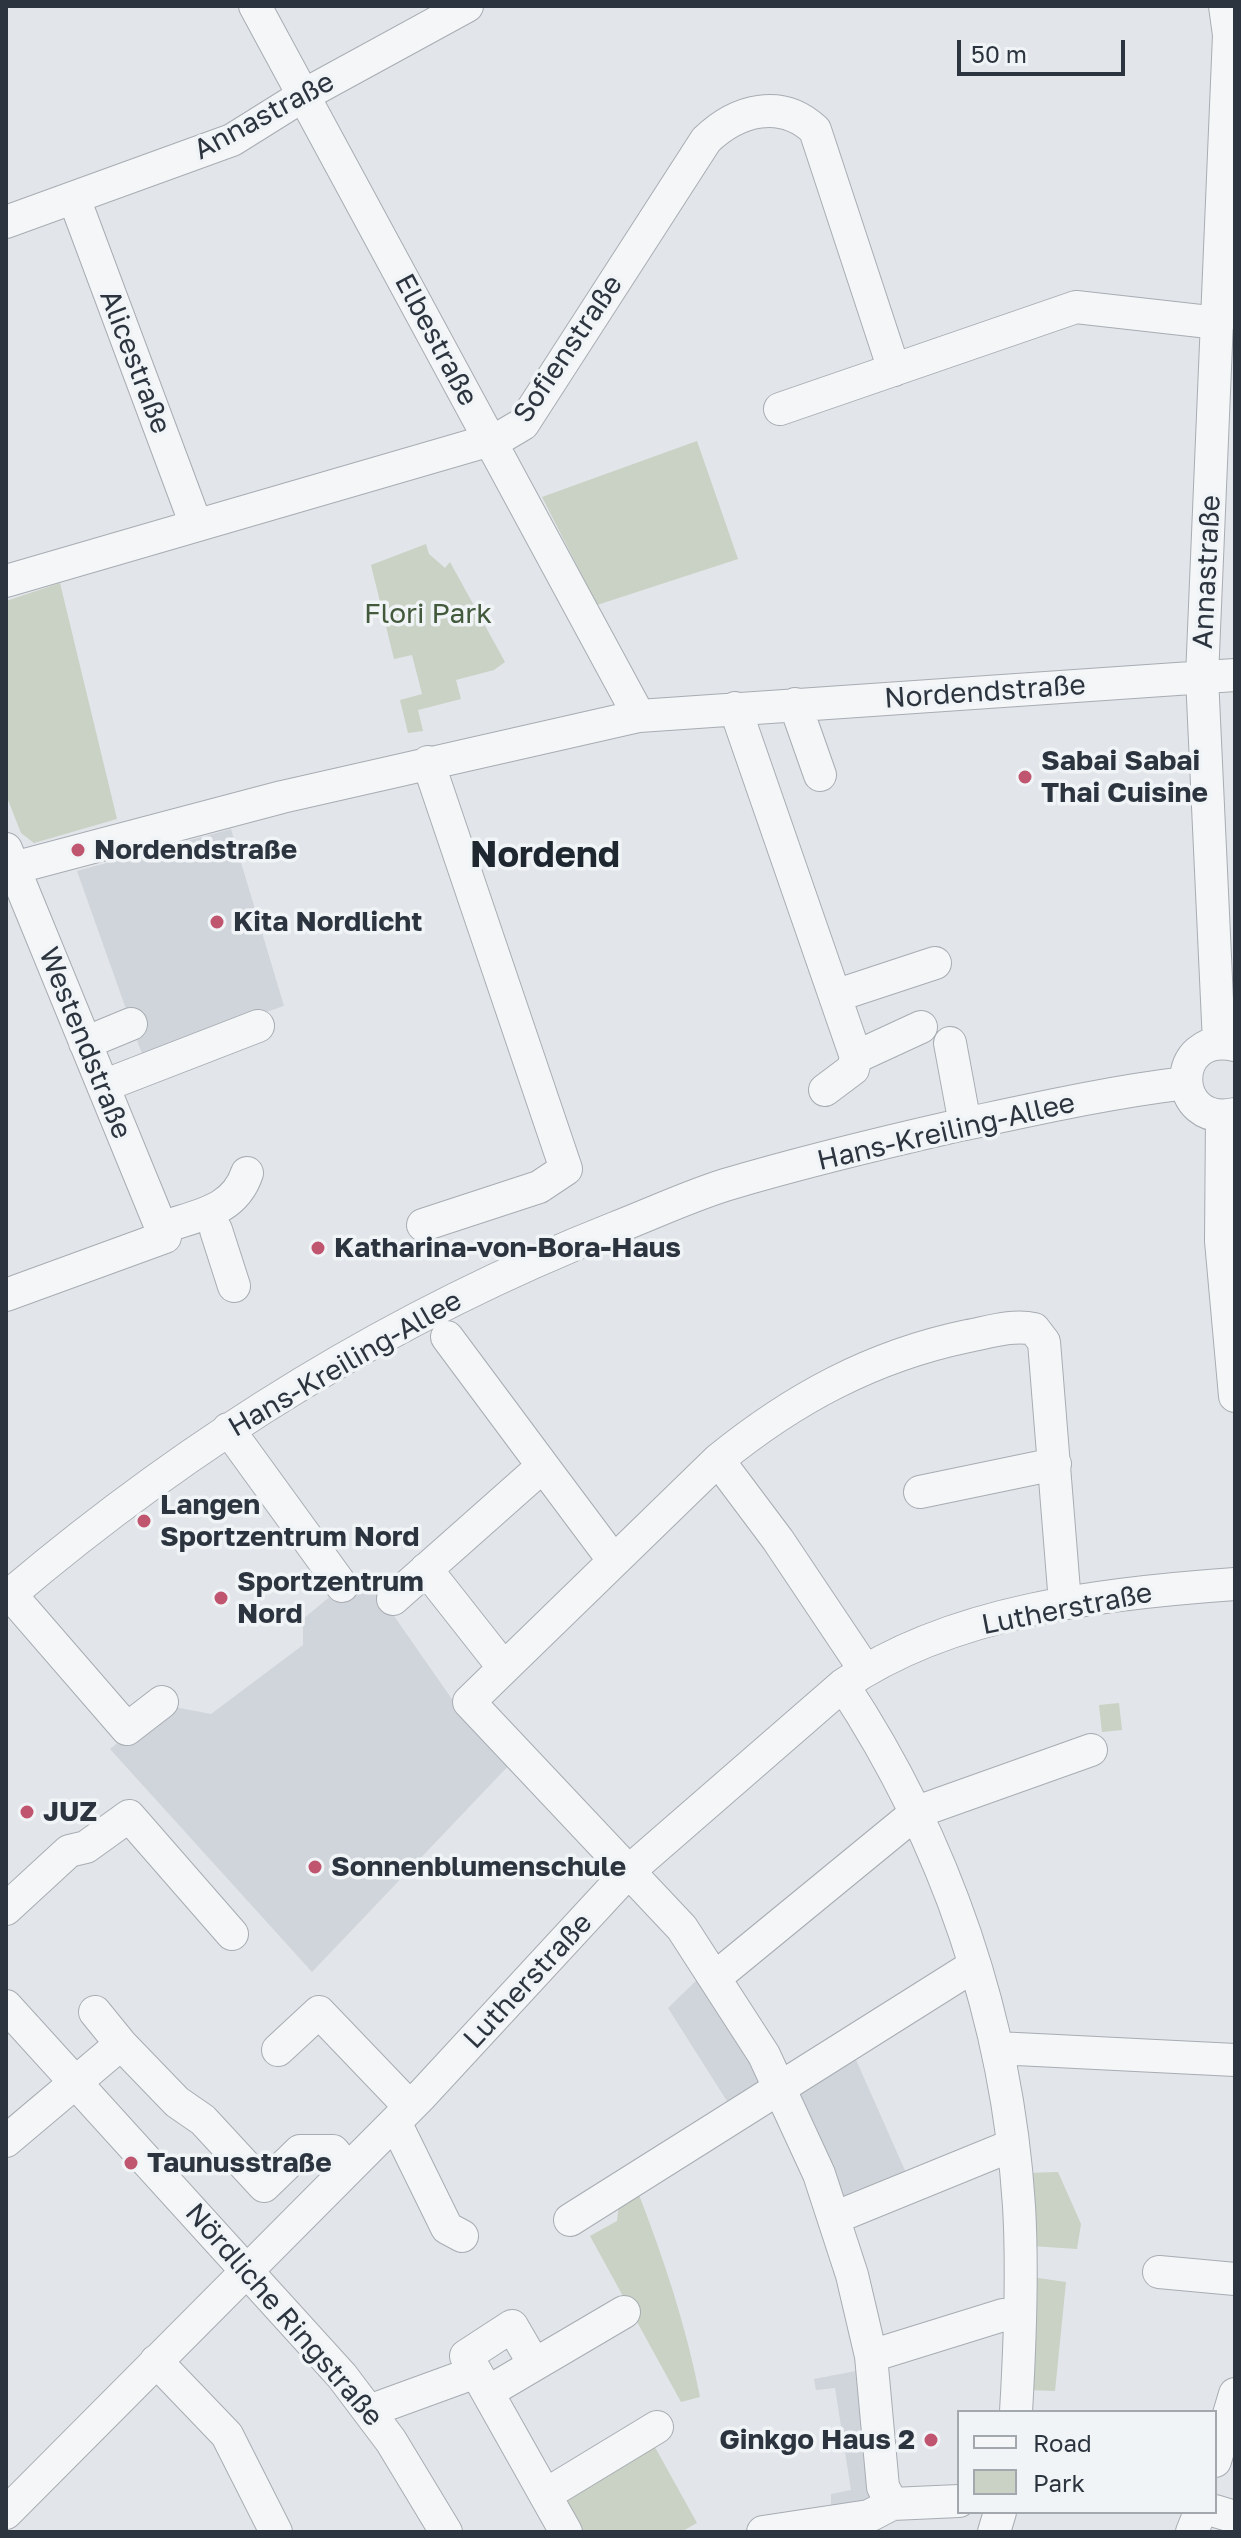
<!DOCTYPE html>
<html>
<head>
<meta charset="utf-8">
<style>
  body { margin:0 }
  #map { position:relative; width:1241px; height:2538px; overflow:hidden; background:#e2e5e9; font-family:"Golos Text",sans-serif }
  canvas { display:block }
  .frame { position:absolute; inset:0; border:8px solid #2c353f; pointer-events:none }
  .legend { position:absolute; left:957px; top:2410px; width:260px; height:104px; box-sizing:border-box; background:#f1f4f6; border:2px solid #a2a8ad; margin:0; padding:10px 14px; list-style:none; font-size:24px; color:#2c353f }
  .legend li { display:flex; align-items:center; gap:16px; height:40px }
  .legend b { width:40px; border:2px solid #a2a8ad }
  .scale { position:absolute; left:957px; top:40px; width:168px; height:36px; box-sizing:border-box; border:4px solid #2c353f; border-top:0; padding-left:10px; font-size:24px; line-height:28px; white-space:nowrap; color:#2c353f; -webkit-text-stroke:6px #f1f4f6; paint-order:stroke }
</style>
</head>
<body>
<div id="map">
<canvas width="1241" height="2538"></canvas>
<div class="frame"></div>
<ul class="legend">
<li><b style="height:10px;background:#f4f6f8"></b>Road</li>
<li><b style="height:22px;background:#c9d2c4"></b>Park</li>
</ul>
<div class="scale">50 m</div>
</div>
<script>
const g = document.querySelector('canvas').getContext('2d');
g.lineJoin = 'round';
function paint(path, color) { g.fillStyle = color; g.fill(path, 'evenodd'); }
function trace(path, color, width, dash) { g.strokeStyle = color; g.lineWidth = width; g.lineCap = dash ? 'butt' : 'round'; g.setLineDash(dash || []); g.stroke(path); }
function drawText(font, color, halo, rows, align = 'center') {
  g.font = font + ' "Golos Text",sans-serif'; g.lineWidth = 7; g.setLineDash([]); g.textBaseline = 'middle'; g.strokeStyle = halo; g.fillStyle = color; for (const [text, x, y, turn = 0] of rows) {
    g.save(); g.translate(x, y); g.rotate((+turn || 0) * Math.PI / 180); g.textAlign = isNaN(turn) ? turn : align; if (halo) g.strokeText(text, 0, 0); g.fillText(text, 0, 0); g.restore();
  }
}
const built = new Path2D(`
  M231,829l53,177 -142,48 -65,-183z
  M362,1570l101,145 50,46 -201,211 -202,-223 54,-44 47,9 92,-69v-26z
  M702,1975l65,112 -35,22 -64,-101z
  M853,2053l54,122 -63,28 -47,-114z
  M856,2371l18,133 -43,6v-16l20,-4 -16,-102 -19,2 -2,-11z`);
const green = new Path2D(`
  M697,441l41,118 -141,46 -55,-108z
  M426,544l3,10 16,14 5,-6 55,100 -11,8 -38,10 5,19 -43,11 5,21 -15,2 -8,-33 22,-6 -10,-39 -18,4 -23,-94z
  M60,583l57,236 -83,24 -13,-10 -15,-38v-194z
  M1119,1703l3,27 -20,2 -3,-27z
  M1058,2172l23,52 -4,25 -46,-3 -5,-73z
  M638,2192c26,68 48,133 62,205l-19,5 -91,-166 27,-15 2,-17z
  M1031,2277l35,5 -11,109 -27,-1z
  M651,2440l46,83 -16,9h-109l-14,-40z`);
const minor = new Path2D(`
  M255,6l384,710
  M74,198l122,327
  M6,222l226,-82 72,-45 163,-89
  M780,409l296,-102 142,16
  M6,581l495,-144 22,-13 183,-284c31,-30 75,-42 109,-10l79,240
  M795,704l25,71
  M735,708l121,349
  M6,849l159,388 -159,58
  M6,870l276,-73 357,-81 596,-41
  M835,996l100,-33
  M85,1043l46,-19
  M950,1043l15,81
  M1219,1043l-17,-366 27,-642 -4,-29
  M1235,1045c-66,-14 -64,83 0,69
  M103,1086l155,-60
  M825,1090l28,-21 3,-12 65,-30
  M1222,1117l-1,124 14,155
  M423,1225l116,-38 27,-18 -138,-407
  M161,1228c36,-13 73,-16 86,-55
  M216,1230l18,56
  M228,1429l114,157
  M718,1460l60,80 87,130
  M543,1466l71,95
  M920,1492l135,-28
  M426,1569l78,99
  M10,1594l117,135 35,-27
  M6,1598c182,-155 386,-282 609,-370 36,-14 72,-31 110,-43 77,-23 156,-42 235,-60 75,-16 150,-33 226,-42
  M393,1599l150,-133 -96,-129
  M843,1685c103,156 164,335 176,521 4,68 1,138 -3,206
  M6,1909l63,-58 17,-4 43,-31 103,118
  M717,1976l200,-164 174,-62
  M6,2006l336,370 49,65 55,91
  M95,2012l26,32
  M997,2048l238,12
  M278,2050l41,-38 91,95
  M395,2122l52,106 15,8
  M6,2141l115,-97 56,58 26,18 61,66 36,-35h33l15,18
  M834,2218l179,-73
  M570,2220l405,-255
  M1159,2272l76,7
  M871,2356l132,-41h16
  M156,2361l71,74 49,97
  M476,2372l-10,-16 46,-30 22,38
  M488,2392l136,-80
  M369,2411l107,-39 90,160
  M1215,2461l20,-67
  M545,2495l112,-68
  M892,2504l-9,-17 -12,-131 -19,-81 -33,-101 -55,-119 -82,-127 -213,-226 249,-242c75,-61 154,-104 250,-124 21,-4 45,-12 66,-7l10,13 21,261
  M1215,2511l20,6
  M6,2513l415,-417 208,-225 214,-186c109,-75 263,-92 392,-101
  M763,2532l106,-16 23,-12 67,-3
  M994,2532l6,-20
  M1192,2532l8,-20`);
const markers = [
  [1025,777,8,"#c0556f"],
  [78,850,8,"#c0556f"],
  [217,922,8,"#c0556f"],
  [318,1248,8,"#c0556f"],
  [144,1521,8,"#c0556f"],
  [221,1598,8,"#c0556f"],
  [27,1812,8,"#c0556f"],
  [315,1867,8,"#c0556f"],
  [131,2163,8,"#c0556f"],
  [931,2440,8,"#c0556f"]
];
const streetNames = [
  ["Annastraße",264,116,-28],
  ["Elbestraße",436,340,62],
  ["Sofienstraße",568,349,-56],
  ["Alicestraße",135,362,69],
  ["Annastraße",1207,572,-87],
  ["Nordendstraße",985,692,-4],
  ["Westendstraße",85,1043,68],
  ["Hans-Kreiling-Allee",946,1132,-13],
  ["Hans-Kreiling-Allee",345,1364,-30],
  ["Lutherstraße",1067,1609,-11],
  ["Lutherstraße",528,1981,-47],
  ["Nördliche Ringstraße",284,2315,49]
];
const parkNames = [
  ["Flori Park",428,614]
];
const poiNames = [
  ["Sabai Sabai",1041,761],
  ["Thai Cuisine",1041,793],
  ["Nordendstraße",94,850],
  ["Kita Nordlicht",233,922],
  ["Katharina-von-Bora-Haus",334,1248],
  ["Langen",160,1505],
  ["Sportzentrum Nord",160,1537],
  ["Sportzentrum",237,1582],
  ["Nord",237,1614],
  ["JUZ",43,1812],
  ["Sonnenblumenschule",331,1867],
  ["Taunusstraße",147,2163],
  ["Ginkgo Haus 2",915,2440,"right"]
];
const districtNames = [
  ["Nordend",545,856]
];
paint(built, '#d0d5db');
paint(green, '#c9d2c4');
trace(minor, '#a8adb3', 34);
trace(minor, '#f4f6f8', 32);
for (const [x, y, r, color] of markers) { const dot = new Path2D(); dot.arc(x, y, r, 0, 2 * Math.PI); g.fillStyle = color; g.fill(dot); trace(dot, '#f1f4f6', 3); }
drawText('28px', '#2c353f', '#f1f4f6', streetNames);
drawText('28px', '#43593b', '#f1f4f6', parkNames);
drawText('bold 28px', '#2c353f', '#f1f4f6', poiNames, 'left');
drawText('bold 36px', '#1e2630', '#f1f4f6', districtNames);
</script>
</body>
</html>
